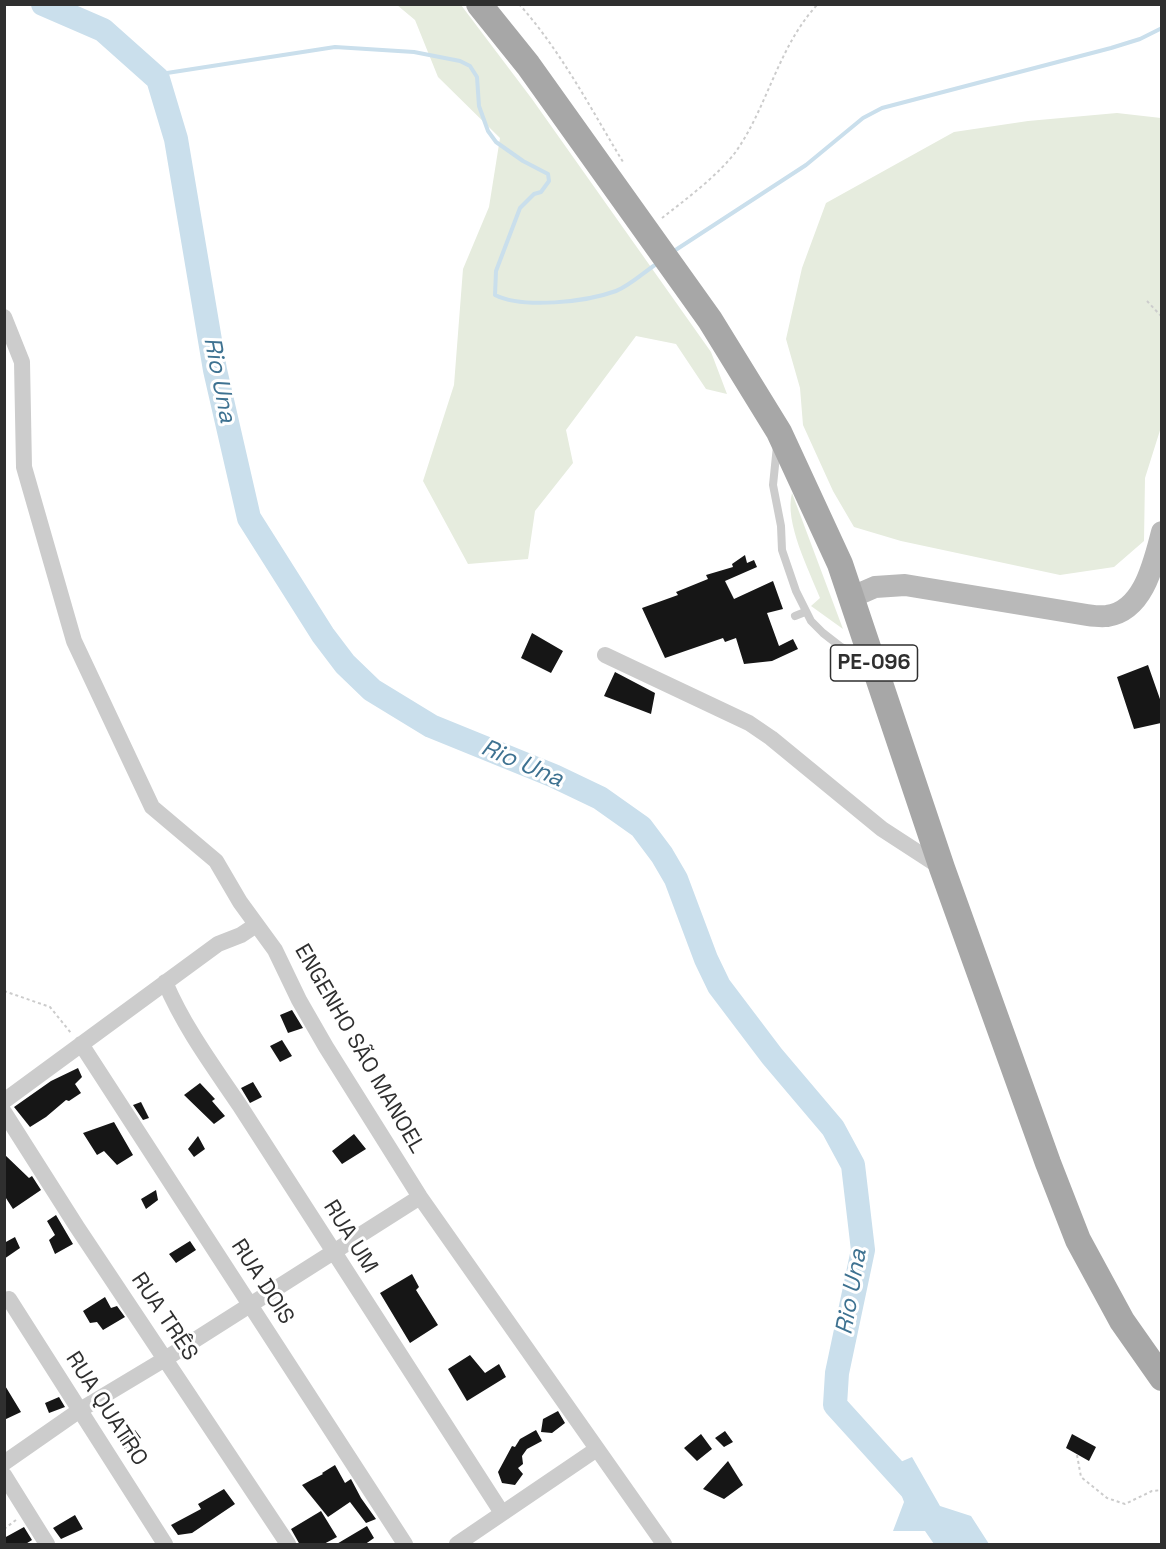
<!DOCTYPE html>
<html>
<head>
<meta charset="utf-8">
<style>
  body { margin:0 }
  #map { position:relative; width:1166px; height:1549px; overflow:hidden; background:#fff; font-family:"Space Grotesk",sans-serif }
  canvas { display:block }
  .frame { position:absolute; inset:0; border:6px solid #2f2f2f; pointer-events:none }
</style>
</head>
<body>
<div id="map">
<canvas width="1166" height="1549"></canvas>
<div class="frame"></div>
</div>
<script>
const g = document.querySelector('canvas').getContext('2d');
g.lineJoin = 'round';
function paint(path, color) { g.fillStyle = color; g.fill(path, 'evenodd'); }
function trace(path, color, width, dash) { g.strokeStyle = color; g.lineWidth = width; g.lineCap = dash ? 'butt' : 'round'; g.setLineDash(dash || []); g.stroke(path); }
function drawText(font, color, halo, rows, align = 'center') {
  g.font = font + ' "Space Grotesk",sans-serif'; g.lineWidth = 6; g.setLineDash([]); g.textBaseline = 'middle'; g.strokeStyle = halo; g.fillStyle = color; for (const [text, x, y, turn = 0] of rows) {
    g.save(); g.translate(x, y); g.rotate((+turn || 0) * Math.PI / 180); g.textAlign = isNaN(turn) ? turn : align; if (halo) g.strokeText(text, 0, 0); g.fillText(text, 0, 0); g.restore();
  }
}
const green = new Path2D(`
  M397,5h64l71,94 179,253 16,42 -21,-5 -30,-45 -40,-8 -70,94 7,33 -38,48 -7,48 -60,5 -45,-83 31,-96 9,-116 26,-62 11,-69 -62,-61 -23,-57z
  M1117,113l44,5 1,306 -17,54 -1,63 -30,26 -54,8 -159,-34 -47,-14 -21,-36 -30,-66 -3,-37 -14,-49 16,-71 24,-65 128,-71 74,-11z
  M792,493l51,136 -32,-23 9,-8c-11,-28 -36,-76 -28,-105z`);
const water = new Path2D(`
  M912,1457l28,49 31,10 18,28h-55l-9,-13h-32l11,-29 -13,-36z`);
const stream = new Path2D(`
  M154,75l181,-28 79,5 46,9 10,5 7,11 2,29 9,25 8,11 27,19 25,13 1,7 -8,11 -7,2 -14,14 -24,63 -1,24c28,14 91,7 121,-4 13,-5 27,-18 39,-26
  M674,251l132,-86 57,-47 19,-10 229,-60 29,-9 22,-11`);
const river = new Path2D(`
  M43,4l60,26 55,49 18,60 39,231 34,148 74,117 22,29 27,26 59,36 123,50 46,22 41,29 21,28 14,24 30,80 13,27 53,70 61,72 20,37 10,85 -26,123 -2,32 78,86`);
const building = new Path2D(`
  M745,555l2,8 7,-3 3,7 -32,14 9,18 39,-18 10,28 -16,4 12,33 14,-7 5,10 -26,12 -28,3 -8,-26 -11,4 -2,-4 -58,20 -23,-50 36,-13 -2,-3 32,-13 -2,-4 27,-8 -1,-3z
  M532,633l31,18 -12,22 -30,-15z
  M1148,665l13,37v21l-27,6 -17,-52z
  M615,672l40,21 -4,21 -47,-18z
  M292,1010l11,18 -15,5 -8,-18z
  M282,1040l10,16 -12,6 -10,-16z
  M78,1068l4,9 -7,7 6,9 -12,8 -3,-1 -20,17 -16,10 -16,-20 37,-26z
  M253,1082l9,15 -12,6 -9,-15z
  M200,1083l15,16 -3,2 13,15 -11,8 -30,-29z
  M141,1102l8,16 -6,2 -10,-15z
  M114,1122l19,33 -16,10 -13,-14 -7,4 -14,-22z
  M354,1134l12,15 -24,15 -10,-13z
  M198,1136l7,13 -11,8 -6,-8z
  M4,1154l25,24 3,-2 9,14 -28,19 -9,-14z
  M156,1190l2,10 -12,9 -5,-10z
  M56,1215l17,29 -18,10 -6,-14 6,-5 -8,-14z
  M15,1237l5,11 -16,11v-16z
  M190,1241l6,9 -20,13 -7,-9z
  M412,1274l7,13 -3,3 22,35 -28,18 -30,-50z
  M105,1297l6,11 6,-2 8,11 -22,13 -6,-8 -7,1 -7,-12z
  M470,1355l15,18 14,-9 7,13 -39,24 -19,-32z
  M4,1384l17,28 -17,8z
  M59,1397l6,10 -16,6 -4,-10z
  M558,1411l7,12 -13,10 -11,-1 2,-13z
  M135,1430l6,8 -17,11 -5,-10z
  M536,1430l6,11 -15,8 -5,7 1,8 -5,4 5,6 -8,11 -13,-2 -4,-11 14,-26 3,1 5,-8z
  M725,1431l8,11 -9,5 -9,-9z
  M701,1434l11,15 -15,12 -13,-13z
  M1072,1434l24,13 -7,14 -23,-13z
  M728,1461l15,24 -19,14 -21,-10z
  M335,1465l10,18 6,-4 10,19 15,21 -10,4 -16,-21 -22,15 -26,-32 21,-11 -1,-1z
  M224,1489l11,15 -43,29 -14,2 -7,-10 30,-16 -3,-5z
  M321,1511l16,26 -15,8h-22l-9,-16z
  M75,1515l8,14 -22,10 -8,-11z
  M367,1526l7,12 -10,7h-29z
  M24,1527l8,13 -8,5h-20v-7z`);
const path = new Path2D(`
  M519,4c42,47 72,105 104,158
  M662,218c23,-18 58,-44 75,-68 31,-45 42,-105 81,-146
  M1147,301l15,16
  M4,991l46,16 21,26
  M1077,1455l4,22 26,21 18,6 27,-13 10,-1
  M4,1529l12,-9`);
const lane = new Path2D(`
  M777,446l-4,39 8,41 1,24 14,41 15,30 12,12 18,14 26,12
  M795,616l10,-4`);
const street = new Path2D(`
  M4,317l18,45 2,105 50,174 78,166 64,54 24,41 35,48 24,50 27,47 94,150 244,347
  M605,655l144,68 22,15 111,91 60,39
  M165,982c19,45 48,84 75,124l262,407
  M81,1044l324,500
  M4,1101l214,-157 23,-9 15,-10
  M4,1112l73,115 211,317
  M9,1299l156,245
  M4,1463l76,-53 85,-51 255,-162
  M4,1475l43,69
  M457,1544l140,-95`);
const secondary = new Path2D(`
  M852,597l23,-10 30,-2 182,30c7,1 14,2 20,1 37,-5 47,-54 55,-84`);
const primary = new Path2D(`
  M479,4l49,61 182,255 69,112 61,132 102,304 106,295 30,77 44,81 40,57`);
const shields = [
  [874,663,87]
];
const shieldNames = [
  ["PE-096",874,663]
];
const streetNames = [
  ["ENGENHO SÃO MANOEL",359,1049,60],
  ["RUA UM",350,1237,58],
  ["RUA DOIS",262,1282,57],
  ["RUA TRÊS",164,1317,56],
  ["RUA QUATRO",106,1409,57]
];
const waterNames = [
  ["Rio Una",219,380,79],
  ["Rio Una",522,764,23],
  ["Rio Una",852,1292,-80]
];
paint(green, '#e6ecde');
paint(water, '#cadfec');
trace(stream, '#cadfec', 4);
trace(river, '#cadfec', 24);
paint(building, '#161616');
trace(path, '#ccc', 2, [3, 3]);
trace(lane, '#ccc', 8);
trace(street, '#ccc', 16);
trace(secondary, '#b9b9b9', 22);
trace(primary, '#a7a7a7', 26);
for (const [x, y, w] of shields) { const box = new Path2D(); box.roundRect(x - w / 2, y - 18, w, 36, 4.5); g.fillStyle = '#fff'; g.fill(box); trace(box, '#2f2f2f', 1.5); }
drawText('bold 21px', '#2f2f2f', null, shieldNames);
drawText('22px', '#2f2f2f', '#fff', streetNames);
drawText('italic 24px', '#3e7291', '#fff', waterNames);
</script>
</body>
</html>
